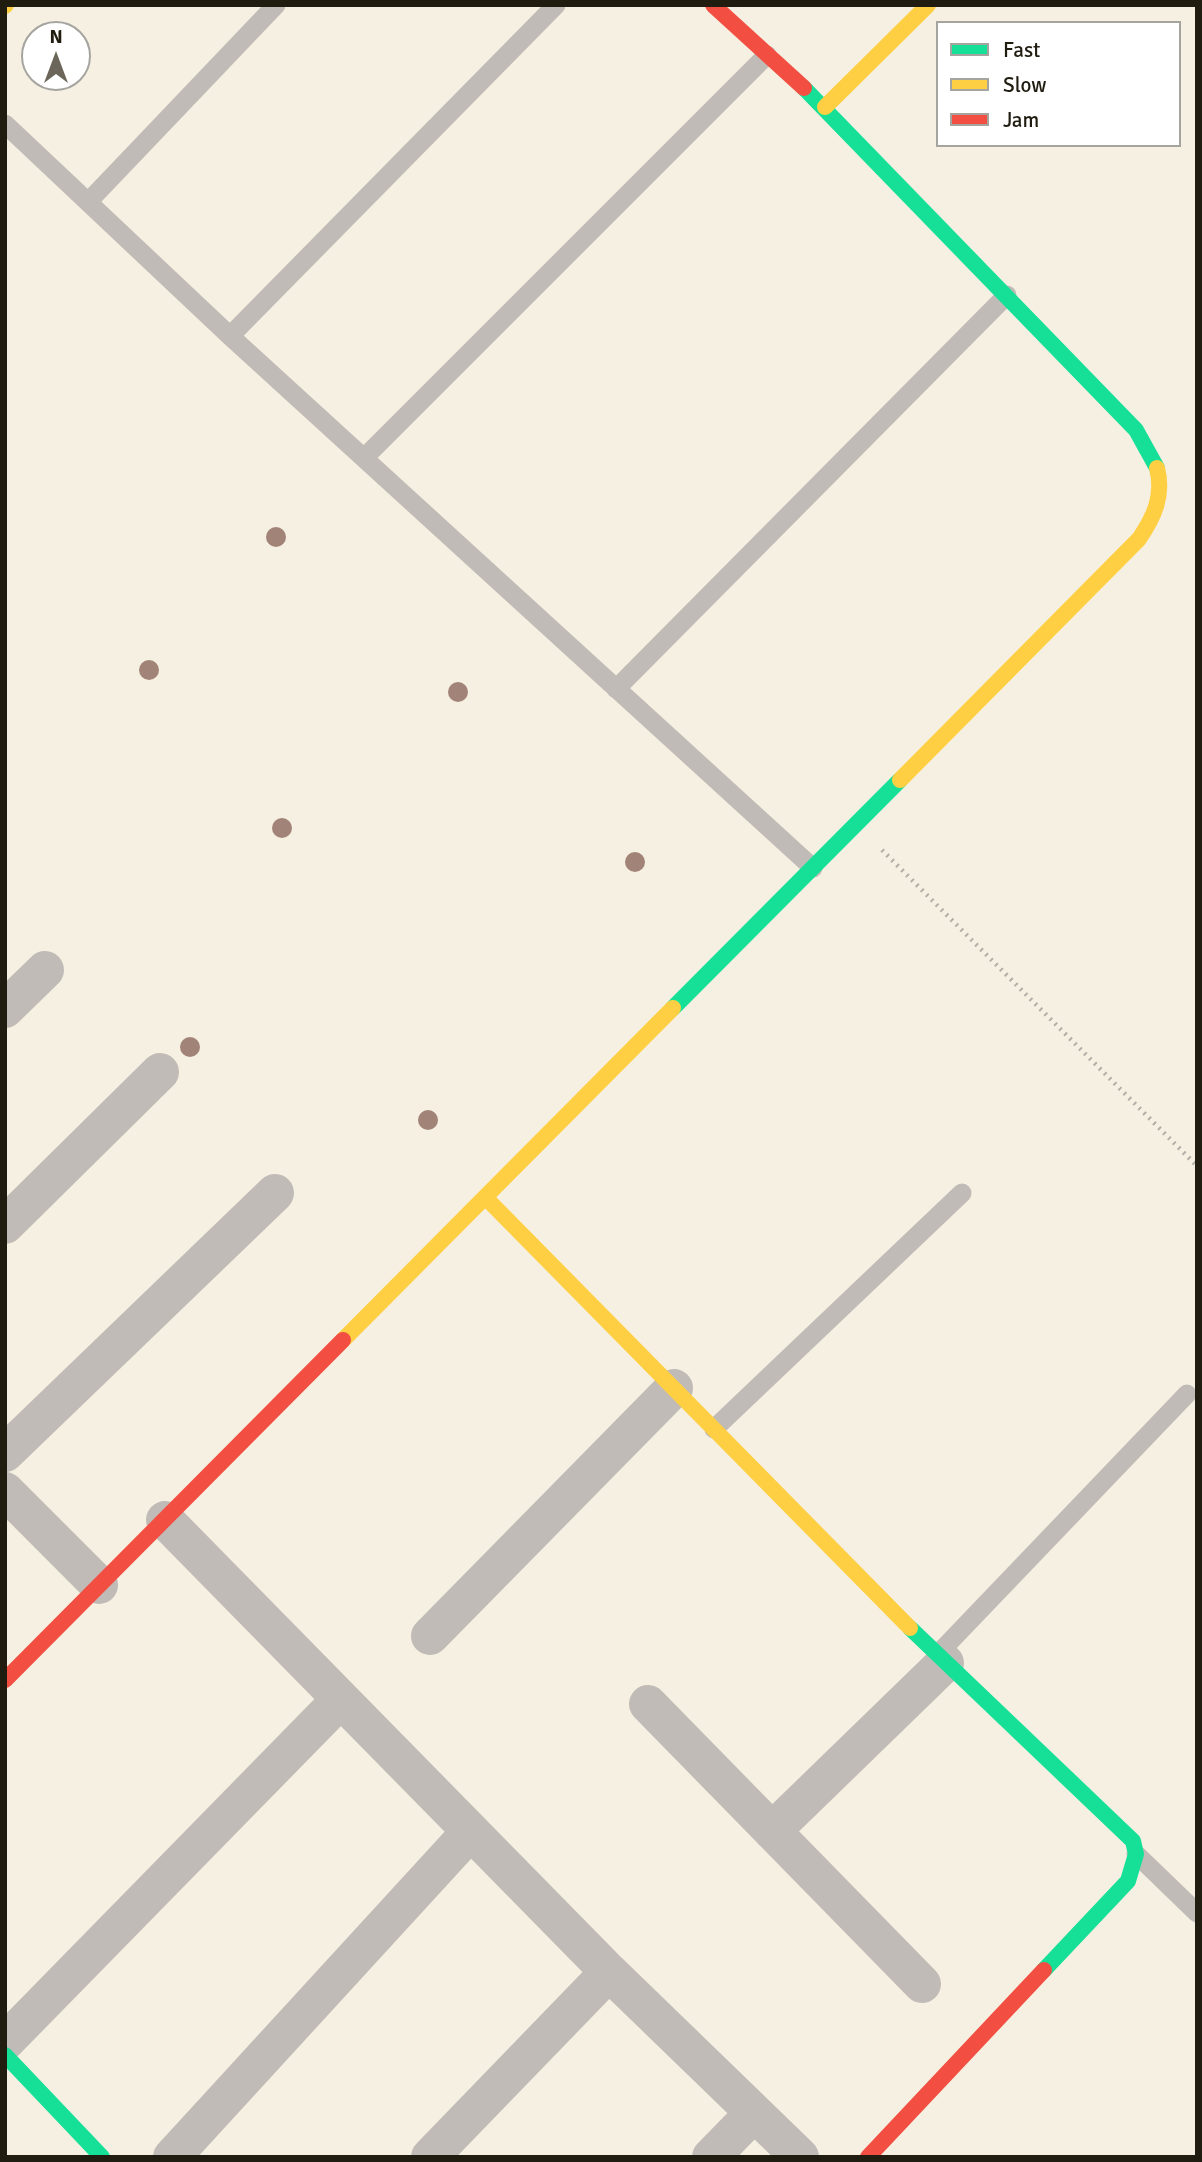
<!DOCTYPE html>
<html>
<head>
<meta charset="utf-8">
<style>
  body { margin:0 }
  #map { position:relative; width:1202px; height:2162px; overflow:hidden; background:#f5f0e1; font-family:Signika,sans-serif }
  canvas { display:block }
  .frame { position:absolute; inset:0; border:7px solid #201c10; pointer-events:none }
  .legend { position:absolute; left:936px; top:21px; width:245px; height:126px; box-sizing:border-box; background:#fff; border:2px solid #a6a49f; margin:0; padding:9px 12px; list-style:none; font-size:21px; color:#201c10 }
  .legend li { display:flex; align-items:center; gap:14px; height:35px }
  .legend b { width:35px; border:2px solid #a6a49f }
  .north { position:absolute; left:21px; top:21px; width:70px; height:70px; box-sizing:border-box; background:#fff; border:2px solid #a6a49f; border-radius:50%; rotate:0deg; font-size:19px; font-weight:700; line-height:28px; text-align:center; color:#201c10 }
  .north::after { content:''; display:block; margin:auto; width:24px; height:32px; background:#6b6659; clip-path:polygon(50% 0,100% 100%,50% 72%,0 100%) }
</style>
</head>
<body>
<div id="map">
<canvas width="1202" height="2162"></canvas>
<div class="frame"></div>
<ul class="legend">
<li><b style="height:9px;background:#16e098"></b>Fast</li>
<li><b style="height:9px;background:#ffcf43"></b>Slow</li>
<li><b style="height:9px;background:#f24e42"></b>Jam</li>
</ul>
<div class="north">N</div>
</div>
<script>
const g = document.querySelector('canvas').getContext('2d');
g.lineJoin = 'round';
function trace(path, color, width, dash) { g.strokeStyle = color; g.lineWidth = width; g.lineCap = dash ? 'butt' : 'round'; g.setLineDash(dash || []); g.stroke(path); }
const path = new Path2D(`
  M882,850l315,316`);
const lane = new Path2D(`
  M5,124l225,212 583,532
  M89,201l187,-196
  M230,336l326,-331
  M364,458l403,-403
  M616,689l391,-394
  M714,1429l248,-236
  M937,1655l250,-261
  M1136,1854l61,59`);
const street = new Path2D(`
  M5,1009l40,-39
  M5,1225l155,-153
  M5,1453l270,-260
  M5,1491l94,94
  M165,1520l444,452 191,185
  M430,1636l244,-248
  M648,1704l274,280
  M772,1831l173,-168
  M5,2042l335,-342
  M172,2157l298,-325
  M430,2157l179,-185
  M711,2157l43,-44`);
const fast = new Path2D(`
  M804,88l332,342 21,38
  M673,1008l227,-228
  M910,1628l223,213 3,13 -8,27 -84,89
  M5,2055l97,102`);
const slow = new Path2D(`
  M5,6l1,-1
  M825,107l103,-102
  M900,780l239,-241c15,-22 25,-43 18,-71
  M485,1197l425,431
  M343,1340l330,-332`);
const jam = new Path2D(`
  M713,5l91,83
  M5,1680l338,-340
  M868,2157l176,-187`);
const trees = [
  [276,537],
  [149,670],
  [458,692],
  [282,828],
  [635,862],
  [190,1047],
  [428,1120]
];
trace(path, '#b3aea7', 4.5, [2, 5]);
trace(lane, '#c0bbb6', 19);
trace(street, '#c0bbb6', 38);
trace(fast, '#16e098', 16);
trace(slow, '#ffcf43', 16);
trace(jam, '#f24e42', 16);
g.fillStyle = '#a28378';
for (const [x, y] of trees) { g.beginPath(); g.arc(x, y, 10, 0, 2 * Math.PI); g.fill(); }
</script>
</body>
</html>
